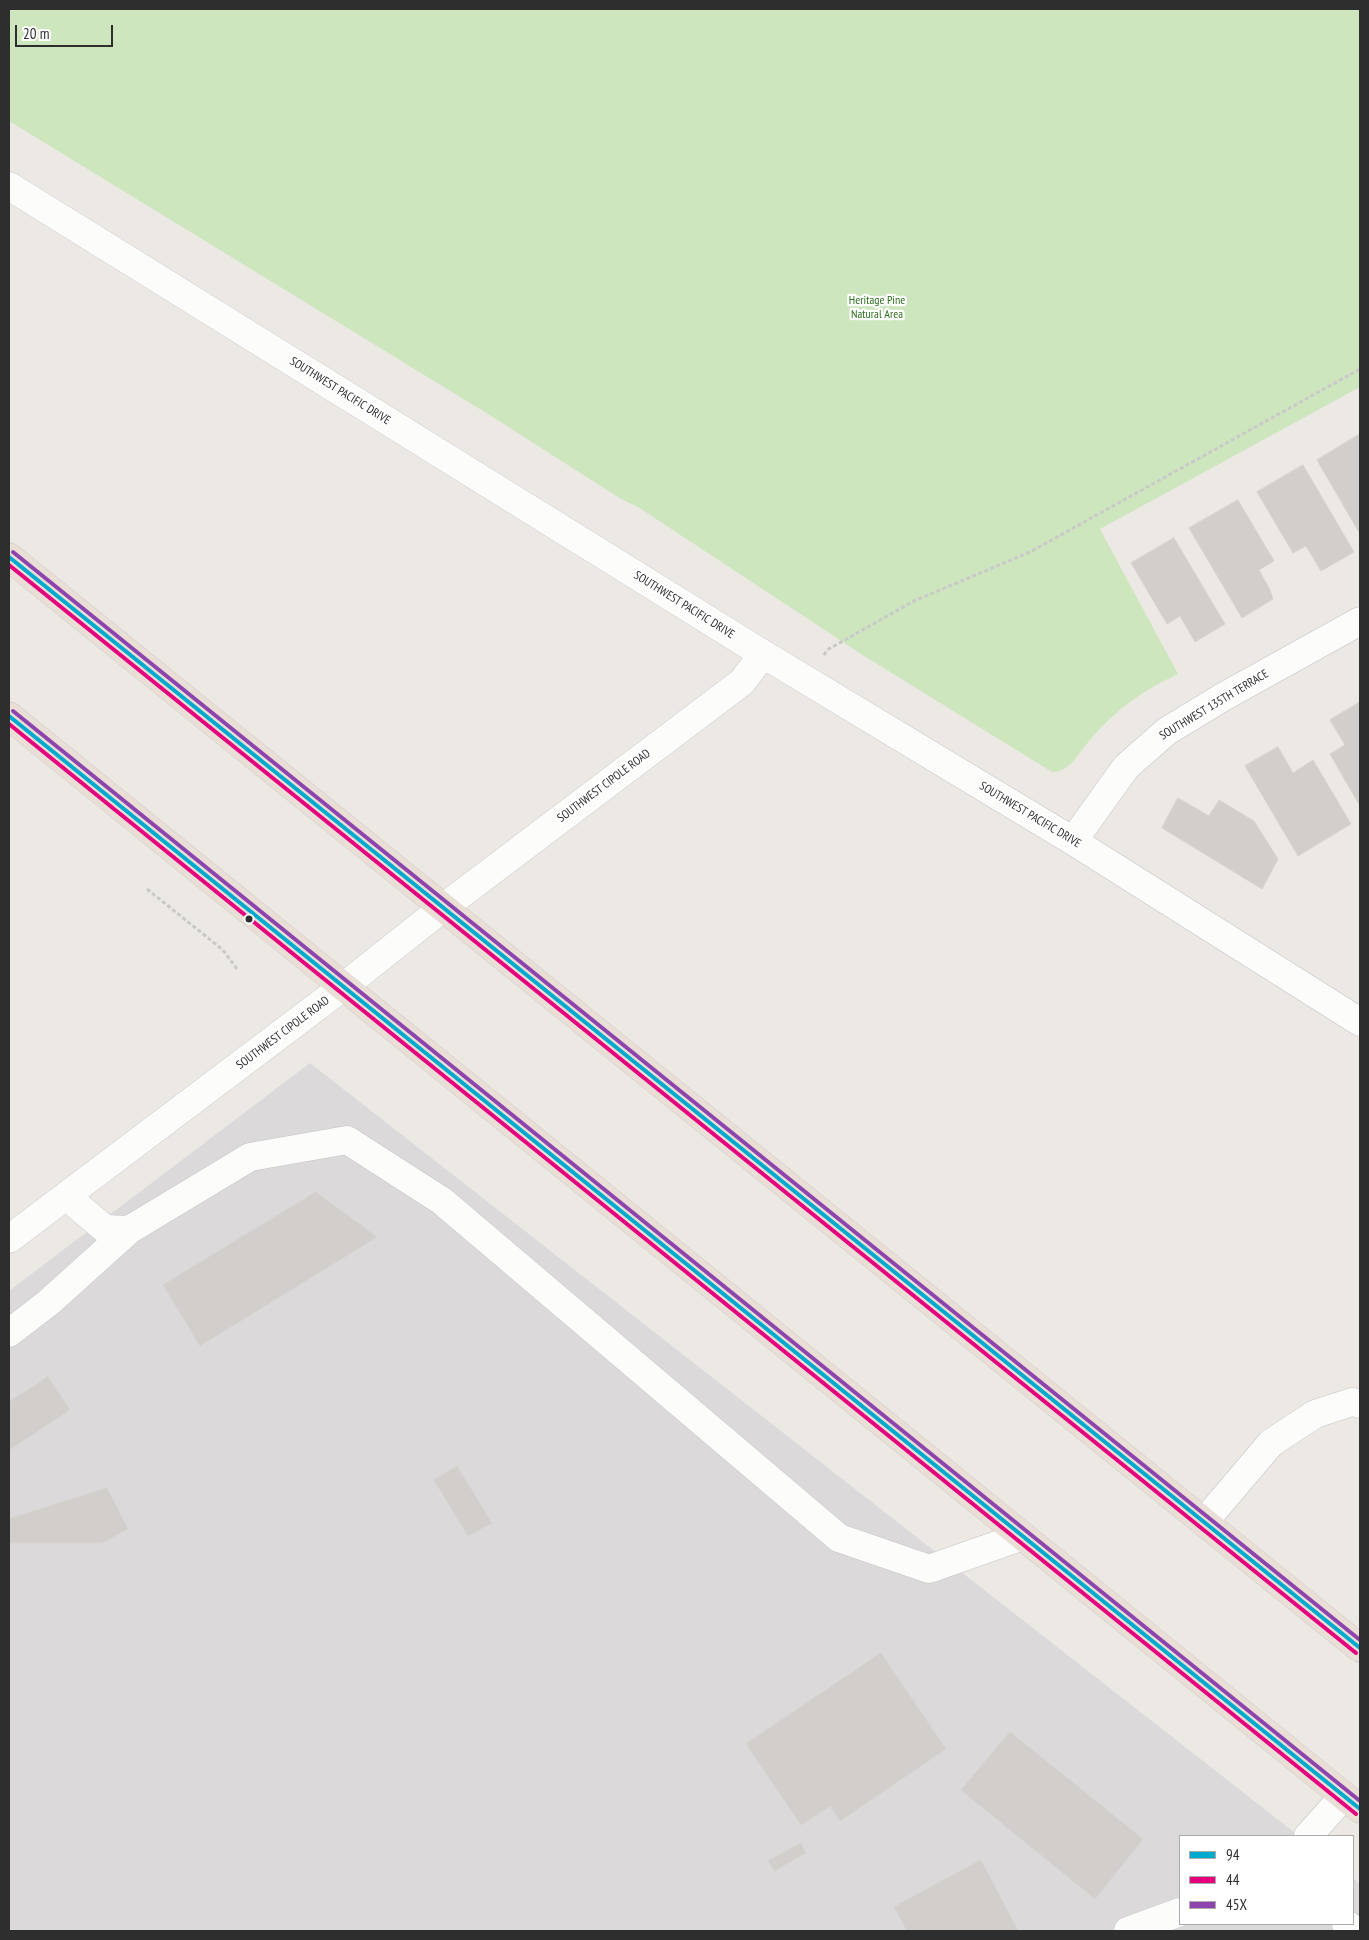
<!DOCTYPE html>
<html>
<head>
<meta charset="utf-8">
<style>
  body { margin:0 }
  #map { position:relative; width:1369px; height:1940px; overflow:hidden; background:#ece8e4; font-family:"PT Sans Narrow",sans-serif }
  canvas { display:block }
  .frame { position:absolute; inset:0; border:10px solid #2e2e2e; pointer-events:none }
  .legend { position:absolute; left:1179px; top:1835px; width:175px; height:90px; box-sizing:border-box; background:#fff; border:1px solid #ababab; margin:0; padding:6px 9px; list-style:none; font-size:15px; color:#2e2e2e }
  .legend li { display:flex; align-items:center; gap:10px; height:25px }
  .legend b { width:25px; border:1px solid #ababab }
  .scale { position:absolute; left:15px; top:25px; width:98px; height:22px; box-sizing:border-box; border:2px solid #2e2e2e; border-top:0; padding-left:6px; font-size:15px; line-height:18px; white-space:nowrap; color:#2e2e2e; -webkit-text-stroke:4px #fff; paint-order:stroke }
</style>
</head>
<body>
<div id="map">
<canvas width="1369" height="1940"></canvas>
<div class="frame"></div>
<ul class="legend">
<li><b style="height:6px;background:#00a9ce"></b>94</li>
<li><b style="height:6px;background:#e5007d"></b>44</li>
<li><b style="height:6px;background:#8e44ad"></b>45X</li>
</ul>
<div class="scale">20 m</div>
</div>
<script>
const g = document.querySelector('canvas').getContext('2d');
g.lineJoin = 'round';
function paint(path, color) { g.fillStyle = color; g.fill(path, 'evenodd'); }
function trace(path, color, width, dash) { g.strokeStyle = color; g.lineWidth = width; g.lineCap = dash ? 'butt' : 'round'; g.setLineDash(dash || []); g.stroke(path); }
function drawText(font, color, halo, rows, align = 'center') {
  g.font = font + ' "PT Sans Narrow",sans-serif'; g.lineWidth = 4.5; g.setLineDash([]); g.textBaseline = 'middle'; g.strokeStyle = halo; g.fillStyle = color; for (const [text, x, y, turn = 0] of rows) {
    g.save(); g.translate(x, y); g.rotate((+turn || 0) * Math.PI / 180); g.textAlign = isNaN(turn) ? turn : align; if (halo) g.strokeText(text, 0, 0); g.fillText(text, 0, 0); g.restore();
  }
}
const industrial = new Path2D(`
  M310,1063l989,773h-119v88h173v-46l7,6v47h-1351v-640z`);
const green = new Path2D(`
  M9,9h1351v378l-260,142 78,145c-35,16 -64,37 -89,67 -11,13 -19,31 -37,31l-191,-118 -223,-147 -17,-8 -133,-85 -479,-293z`);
const building = new Path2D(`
  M1360,434v100l-43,-74z
  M1303,465l51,87 -33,19 -15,-25 -13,7 -36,-61z
  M1238,500l36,61 -15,9 11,20 3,9 -31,19 -53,-90z
  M1174,538l51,86 -30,18 -15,-26 -13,8 -36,-61z
  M1360,702v104l-30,-52 15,-9 -15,-25z
  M1278,747l15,26 20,-13 38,64 -53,32 -53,-90z
  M1178,798l31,18 10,-16 35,21 24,38 -16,30 -100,-61z
  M316,1192l61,45 -177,109 -37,-61z
  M48,1377l22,33 -61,40v-48z
  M457,1466l35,57 -24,13 -34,-56z
  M107,1488l21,41 -26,14h-93v-24z
  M881,1653l65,96 -106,72 -10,-15 -29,19 -55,-81z
  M1010,1732l133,107 -48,60 -134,-109z
  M801,1843l5,10 -32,18 -6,-10z
  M981,1860l37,71h-111l-13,-24z`);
const path = new Path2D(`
  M824,655l3,-5 87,-49 116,-49 330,-183
  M147,889l76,61 14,19`);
const minor = new Path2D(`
  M9,186l754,468 310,187 287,181
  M1073,841l53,-74 41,-36 56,-34 137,-76
  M66,1196l39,33 24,1
  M9,1239l334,-252 101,-80 298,-225 21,-28
  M9,1333l39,-30 81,-73 121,-73 97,-17 95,61 397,337 90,31 94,-33
  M1204,1522l67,-79 44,-29 37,-12 8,2
  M1308,1836l36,-40
  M1346,1924l10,7
  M1128,1931l52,-19`);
const highway = new Path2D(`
  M9,557l1351,1091
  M9,716l1351,1093`);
const bus1 = new Path2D(`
  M9,557l1351,1091
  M9,716l1351,1093`);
const bus2 = new Path2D(`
  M9,565l1347,1088
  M9,724l1347,1090`);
const bus3 = new Path2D(`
  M13,552l1347,1088
  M13,711l1347,1090`);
const markers = [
  [249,919,4.5,"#2e2e2e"]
];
const parkNames = [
  ["Heritage Pine",877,301],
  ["Natural Area",877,315]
];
const streetNames = [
  ["SOUTHWEST PACIFIC DRIVE",340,391,32],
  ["SOUTHWEST PACIFIC DRIVE",684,605,32],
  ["SOUTHWEST 135TH TERRACE",1214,705,-31],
  ["SOUTHWEST CIPOLE ROAD",604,786,-37],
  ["SOUTHWEST PACIFIC DRIVE",1030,815,31],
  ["SOUTHWEST CIPOLE ROAD",283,1033,-37]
];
paint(industrial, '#dcd9db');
paint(green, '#cee6be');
paint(building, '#d1cecb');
trace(building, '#d7d4d0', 1);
trace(minor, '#c5c4c5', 29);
trace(highway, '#c6c5c4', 29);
trace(path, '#c9c9c8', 3, [4, 2.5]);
trace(minor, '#fcfcfb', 28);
trace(highway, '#eadfd6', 28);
trace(bus1, '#00a9ce', 4);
trace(bus2, '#e5007d', 4);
trace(bus3, '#8e44ad', 4);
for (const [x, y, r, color] of markers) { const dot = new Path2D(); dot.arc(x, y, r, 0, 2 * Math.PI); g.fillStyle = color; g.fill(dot); trace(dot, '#fff', 2); }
drawText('12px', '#2c6e1b', '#fff', parkNames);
drawText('12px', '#2e2e2e', '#fff', streetNames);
</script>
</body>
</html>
